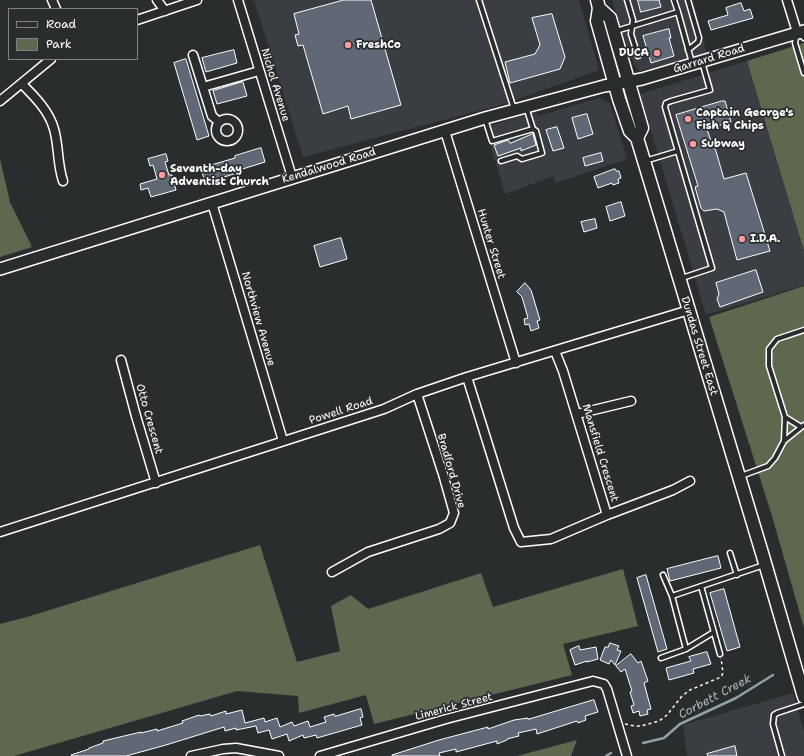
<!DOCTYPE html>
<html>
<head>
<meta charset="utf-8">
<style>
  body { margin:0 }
  #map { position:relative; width:804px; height:756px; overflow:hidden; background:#2a2d2e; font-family:"Shantell Sans",sans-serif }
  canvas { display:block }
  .legend { position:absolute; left:8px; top:8px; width:130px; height:52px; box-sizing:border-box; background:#2a2d2e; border:1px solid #7f8182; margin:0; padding:5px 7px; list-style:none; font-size:12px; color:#fff }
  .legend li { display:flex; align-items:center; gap:8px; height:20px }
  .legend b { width:20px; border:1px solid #7f8182 }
</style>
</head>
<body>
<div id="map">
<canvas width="804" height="756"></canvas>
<ul class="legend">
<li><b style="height:5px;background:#2a2d2e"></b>Road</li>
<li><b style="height:11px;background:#5d684f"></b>Park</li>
</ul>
</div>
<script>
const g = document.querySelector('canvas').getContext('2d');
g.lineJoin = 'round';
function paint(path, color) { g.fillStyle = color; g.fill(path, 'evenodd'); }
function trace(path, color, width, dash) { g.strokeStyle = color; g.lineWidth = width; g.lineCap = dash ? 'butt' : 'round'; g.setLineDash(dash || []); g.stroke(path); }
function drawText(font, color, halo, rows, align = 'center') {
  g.font = font + ' "Shantell Sans",sans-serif'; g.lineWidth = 3.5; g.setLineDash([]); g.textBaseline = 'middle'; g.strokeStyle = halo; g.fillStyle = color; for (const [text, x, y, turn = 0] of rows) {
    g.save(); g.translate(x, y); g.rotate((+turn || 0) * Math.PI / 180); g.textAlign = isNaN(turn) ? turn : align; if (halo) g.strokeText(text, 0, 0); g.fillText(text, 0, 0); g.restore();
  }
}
const built = new Path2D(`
  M254,0h325l20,70 -95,34 -201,53z
  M612,0h81l14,54 -68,17 -8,-13z
  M747,61l57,190v34l-98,30 -66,-221z
  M599,98l11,6 17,55 -72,24 -1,-7 -49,18 -20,-67 52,-15 1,4z
  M793,693l11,38v25h-117l-4,-31z`);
const green = new Path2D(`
  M804,43v208l-57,-190z
  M0,159l10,43 22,45 -32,10z
  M804,286v342l-32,-112 -63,-199z
  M260,545l37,117 43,-11 -9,-45 20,-11 17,14 113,-36 12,34 130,-38 15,57 -75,18 9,31 -198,49 -8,-29 -67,18 -1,-17 -61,-5 -223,65h-14v-132l27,-7z
  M577,740l-6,16h-54z`);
const stream = new Path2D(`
  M643,743l21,-5 16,-14 56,-26 37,-23
  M606,756l5,-3`);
const building = new Path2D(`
  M344,0h27l30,105 -50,14 -3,-13 -25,8 -20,-69 -5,1 -3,-11 4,-1 -5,-20z
  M638,0h21l2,7 -20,5z
  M741,3l3,8 6,-2 3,9 -42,12 -3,-9 20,-6 -2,-7z
  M552,14l13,43 -5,12 -50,14 -5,-21 30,-8 5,-9 -8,-27z
  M669,29l2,9h-2l5,18 -23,7 -8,-27z
  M234,50l3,13 -31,9 -4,-14z
  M186,59l23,77 -12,4 -23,-77z
  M243,82l4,14 -30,8 -4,-13z
  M722,101h3l6,21 -24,7 4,12h2l11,38 22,-6 24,78 -33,9 -13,-48 -7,-3 -13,2 -3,-3 -6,-21 3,-1 -22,-71z
  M587,114l6,20 -15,5 -6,-21z
  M557,127l7,21 -11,3 -7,-21z
  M533,134l3,11 -15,6v-3l-23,8 -4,-11 14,-5 2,3z
  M261,148l4,14 -29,9 1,2 -32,10 -4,-15 34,-10v-2z
  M601,153l2,8 -18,5 -2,-8z
  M166,154l2,7 -3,1 4,13h3l4,15 -25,7 -3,-9 -7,2 -1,-6 17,-5 -4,-14 -3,1 -2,-7z
  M615,169l1,2h3l2,7 -3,1 1,4 -6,2 -1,-2 -14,5 -4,-11z
  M621,202l4,14 -15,5 -4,-14z
  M595,219l2,9 -13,4 -3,-10z
  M341,238l6,21 -27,8 -6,-21z
  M756,270l7,22 -43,15 -3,-8 2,-5 -3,-11z
  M525,283l6,7 9,30 -3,1 2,7 -8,3 -2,-7 -4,1 -1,-6 4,-1 -6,-21 -5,-5z
  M718,556l3,12 -51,13 -3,-12z
  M646,575l21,74 -9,3 -21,-74z
  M724,589l16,58 -13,4 -17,-58z
  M610,643l9,3 -2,4 4,1 -6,14 -4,-5 -2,4 -9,-4 5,-13h3z
  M579,646l1,4 16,-3 2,12 -11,3v-1l-12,4 -5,-15z
  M707,652l4,12 -18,5 1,4 -25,7 -3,-12 25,-7 -2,-4z
  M631,654l7,9 3,-2 7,20 -4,2 7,26 -4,1 1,4 -8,2 -1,-5 -6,2 -2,-7 3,-1 -4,-13 2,-1 -7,-22 -4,3 -5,-6z
  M594,700l4,12 -13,4 1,4 -8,3 -1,-2 -40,13 -1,-5 -18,4 1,3 -12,3v1l-10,4v-3l-41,11v-3l-17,4 1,3h-48v-1l47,-15 49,-13v2l26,-9 14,-2v1z
  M361,709l2,8 -3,1 2,7 -45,13 -1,-3 -12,3 -1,-3 -14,6 -2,-7 -15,5 -3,-9 -11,3 -2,-7 -20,4v-2l-11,3 -1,-4 -58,18 -40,11h-54l-1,-1 18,-6v-1l14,-5v-2l38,-9v1l16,-4v2l26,-8 -1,-2 17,-6 1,1 10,-2 1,2 15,-5v3l16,-4 3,13 19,-5 1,4 12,-4 3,9 12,-5 2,4 14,-5 2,6 16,-5 -2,-5 10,-3 1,2z
  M735,746l2,10h-29l-1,-2z`);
const path = new Path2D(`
  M625,724l10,2h6l18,-5 8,-6 15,-19 8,-6 31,-13 2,-4 -2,-15`);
const lane = new Path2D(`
  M479,0l35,109
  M627,0l6,20 -2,14 7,22
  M674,0l4,12
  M688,0l11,38 -1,4 -10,8
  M616,31l62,-19 14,51
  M804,38l-7,-6 -2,11 9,30
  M485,119l7,22 41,-12 -7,-22
  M501,161l16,-5 5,3 20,-6 -6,-22 -3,-2
  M645,161l33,-10
  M682,278l30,-10 -47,-161 1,-4 5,-2 39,-11 -8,-28
  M801,427l-16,-10 -16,-51v-17l8,-10 27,-9
  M784,441l1,-24
  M741,476l27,-10 7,-8 9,-17 20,-16
  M730,553l7,22
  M663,575l9,21 14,53
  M701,586l19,68
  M672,596l92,-31
  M661,658l25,-9 28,-17
  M782,756l-9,-32 1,-9 3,-2 27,-9`);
const street = new Path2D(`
  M52,0l4,9
  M157,0l8,11
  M238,0l54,177
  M787,0l10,32
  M137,20l60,-20
  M193,55l19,61 7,6
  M22,84c13,13 27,27 32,45 5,17 3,34 9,52
  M203,87l56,-16
  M0,101l51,-42
  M216 130a11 11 0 1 1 22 0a11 11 0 1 1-22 0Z
  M445,131l71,232
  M212,203l71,238
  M555,351l8,20 44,144
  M121,360l15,56 20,67
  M467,377l47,151 7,14 30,-3 56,-24 66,-25 17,-9
  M577,414l54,-13
  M0,532l384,-123 33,-15 50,-17 222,-67
  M332,572l36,-20 71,-23 11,-6 4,-10 -11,-39 -26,-80
  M191,756l32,-7 13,-1 43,8
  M320,756l126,-37 147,-38 11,3 3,5 20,67`);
const secondary = new Path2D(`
  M0,269l485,-151 119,-32 38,-7 162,-48`);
const primary = new Path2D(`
  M597,0l2,8 -2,13 22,78 11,32 7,7 7,23 118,392 42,144
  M599,8l11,10 32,110 -5,10`);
const markers = [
  [348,45,4,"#ff9aa2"],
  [657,53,4,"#ff9aa2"],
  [688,119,4,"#ff9aa2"],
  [693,144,4,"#ff9aa2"],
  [162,175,4,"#ff9aa2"],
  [742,239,4,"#ff9aa2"]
];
const poiNames = [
  ["FreshCo",356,45],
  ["DUCA",649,53,"right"],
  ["Captain George's",696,113],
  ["Fish & Chips",696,126],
  ["Subway",701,144],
  ["Seventh-day",170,169],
  ["Adventist Church",170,182],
  ["I.D.A.",750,239]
];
const streetNames = [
  ["Garrard Road",709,59,-17],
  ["Nichol Avenue",275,85,73],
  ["Kendalwood Road",329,166,-17],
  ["Hunter Street",491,244,73],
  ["Northview Avenue",258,319,74],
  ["Dundas Street East",699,346,73],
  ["Powell Road",341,411,-18],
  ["Otto Crescent",149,419,74],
  ["Mansfield Crescent",600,453,73],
  ["Bradford Drive",451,471,74],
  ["Limerick Street",454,707,-15]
];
const waterNames = [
  ["Corbett Creek",715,697,-28]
];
paint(built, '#3a3e43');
paint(green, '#5d684f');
trace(stream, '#91a1a7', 2.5);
paint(building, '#606775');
trace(building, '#fff', 1);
trace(lane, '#fff', 7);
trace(street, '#fff', 11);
trace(secondary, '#fff', 14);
trace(primary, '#fff', 15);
trace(path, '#fff', 1.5, [3, 3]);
trace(lane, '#2a2d2e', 4);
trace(street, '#2a2d2e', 8);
trace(secondary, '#2a2d2e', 11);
trace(primary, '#2a2d2e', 12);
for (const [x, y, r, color] of markers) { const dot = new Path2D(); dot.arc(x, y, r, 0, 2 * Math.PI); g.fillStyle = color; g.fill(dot); trace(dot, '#2a2d2e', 1.5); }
drawText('bold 11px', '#fff', '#2a2d2e', poiNames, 'left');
drawText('11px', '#fff', '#2a2d2e', streetNames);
drawText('italic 12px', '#adb8bd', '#2a2d2e', waterNames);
</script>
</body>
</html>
